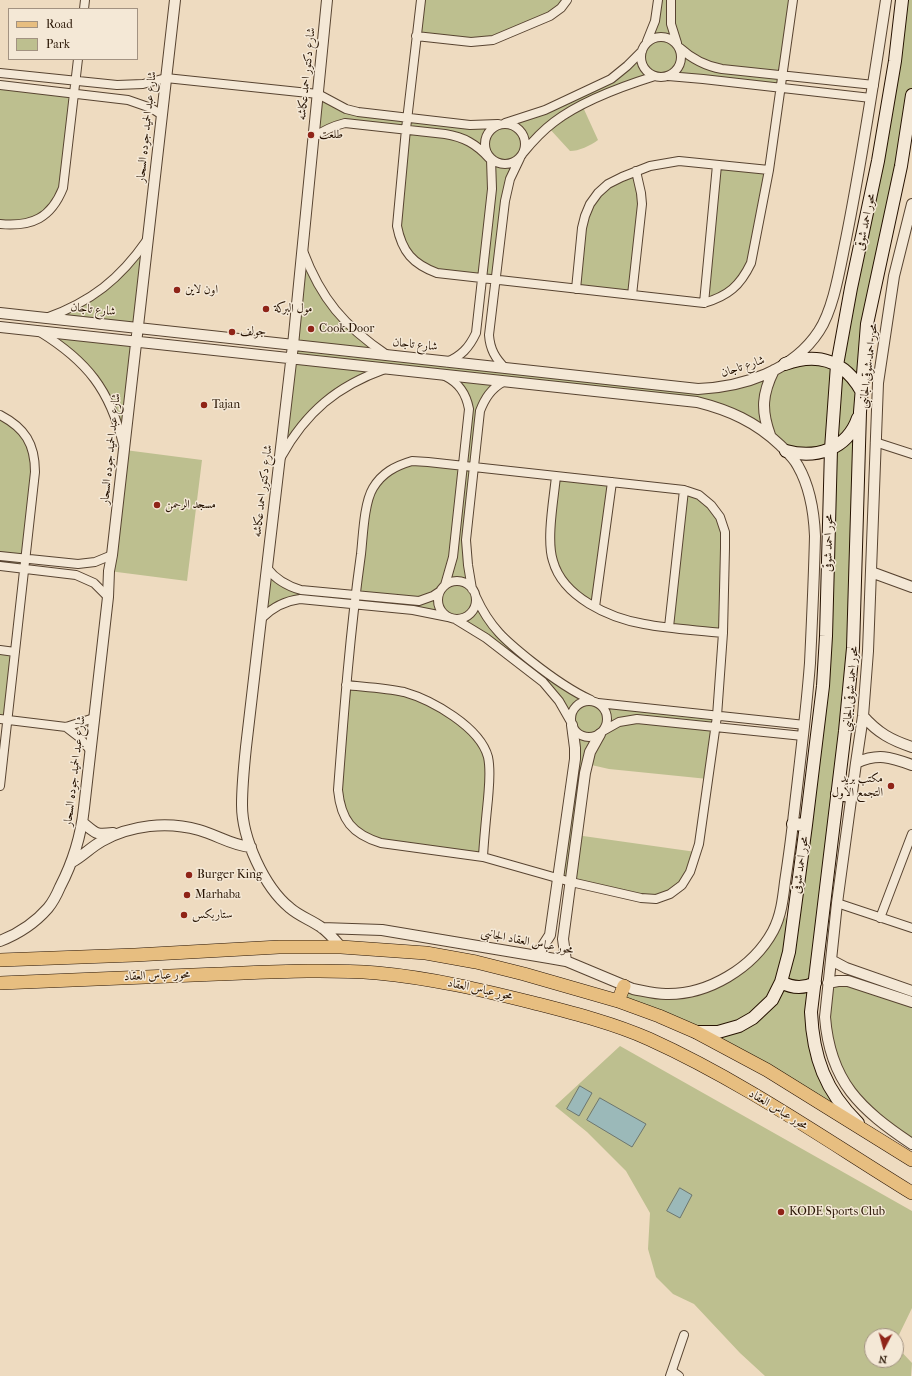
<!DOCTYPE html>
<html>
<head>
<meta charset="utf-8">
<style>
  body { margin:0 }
  #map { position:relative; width:912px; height:1376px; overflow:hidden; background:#eedbc0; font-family:"IM FELL French Canon",serif }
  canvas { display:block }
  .legend { position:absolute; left:8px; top:8px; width:130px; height:52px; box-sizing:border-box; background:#f4e8d6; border:1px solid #a29281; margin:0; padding:5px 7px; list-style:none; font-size:12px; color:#261201 }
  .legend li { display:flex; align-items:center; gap:8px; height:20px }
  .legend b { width:20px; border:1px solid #a29281 }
  .north { position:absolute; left:864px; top:1328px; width:40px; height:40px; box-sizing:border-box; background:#f4e8d6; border:1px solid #a29281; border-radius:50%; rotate:186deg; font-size:11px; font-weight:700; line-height:16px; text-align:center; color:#261201 }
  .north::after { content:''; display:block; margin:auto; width:14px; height:18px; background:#8f2418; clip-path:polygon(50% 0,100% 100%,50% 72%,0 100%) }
</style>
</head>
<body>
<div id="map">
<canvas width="912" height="1376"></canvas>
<ul class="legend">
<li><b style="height:5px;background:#e7be80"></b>Road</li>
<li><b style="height:11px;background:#bdbf8f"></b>Park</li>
</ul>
<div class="north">N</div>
</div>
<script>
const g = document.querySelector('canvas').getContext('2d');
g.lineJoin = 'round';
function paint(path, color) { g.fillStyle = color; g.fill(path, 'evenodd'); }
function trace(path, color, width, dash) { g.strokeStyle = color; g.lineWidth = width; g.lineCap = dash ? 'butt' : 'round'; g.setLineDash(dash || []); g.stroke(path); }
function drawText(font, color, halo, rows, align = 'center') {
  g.font = font + ' "IM FELL French Canon",Amiri,serif'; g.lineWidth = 3; g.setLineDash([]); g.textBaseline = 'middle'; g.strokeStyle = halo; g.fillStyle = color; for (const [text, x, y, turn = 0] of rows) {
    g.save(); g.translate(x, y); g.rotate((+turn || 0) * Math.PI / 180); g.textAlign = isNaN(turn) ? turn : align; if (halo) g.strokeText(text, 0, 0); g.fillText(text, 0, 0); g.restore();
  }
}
const green = new Path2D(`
  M421,0h146l-6,8 -68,32 -77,-4z
  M658,0h135l-13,87 -112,-11h-13l-73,29 16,35c-8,6 -19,11 -28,11l-22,-24 -33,41 -19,111 -71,-11 -25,-29 6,-110 -61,-6 -31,14 4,-43 28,15 124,16 35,-2 106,-44 31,-28 5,-10z
  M902,0h10v96l-45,228 -14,324 -38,335 1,71 31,59 -87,-47 -142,-65 6,-15 58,7 61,-27 43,-49 3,34 24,-183 18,-319 -34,5 -27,-19 -53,-28 -214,-25 -20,22 -17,136 6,49 4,8 28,42 87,61 126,16 -9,63 -99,-10 -22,-5 -11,71 120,17 -14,33 -26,14 -98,-21 16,-142 -22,-45 -97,-72 -164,-19 -29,18 5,-50 18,17 70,10 12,-90 15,-29 30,-15 50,4 7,-56 -17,-30 -67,-10 -69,40 -36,51 23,-210 32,61 52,44 331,33 67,-24 52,1z
  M0,85l74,9 -11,94 -26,32 -37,4z
  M717,165l52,5 -15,81 -16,34 -34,18z
  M636,171l3,11 -7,113 -56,-6 6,-61 16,-35z
  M148,240l-10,88 -92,-10 58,-30z
  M39,331l97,11 -11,108 77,10 -15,121 -78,-10 16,-121 -29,-70z
  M0,415l19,12 16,33 -11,109 -24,-3z
  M556,476l56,6 -17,125 -16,-10 -26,-36z
  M684,490l27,15 14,27 -2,101 -54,-6z
  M0,650l15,2 -8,68 -7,-1z
  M346,685l57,7 59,31 26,33 -5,101 -91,-12 -34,-12 -19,-31z
  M833,982l79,20v142l-62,-52 -24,-58z
  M620,1046l292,165v97l-16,33v-5h-24v24h24v-14l16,17 -1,13h-146l-25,-23 -46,-49 -21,-10 -17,-17 -8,-28 2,-36 -24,-42 -39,-39 -32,-26z`);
const water = new Path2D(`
  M580,1086l12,7 -13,23 -12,-7z
  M600,1098l46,26 -14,23 -45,-27z
  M680,1188l12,7 -12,23 -13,-7z`);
const minor = new Path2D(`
  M421,0l-15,129 -9,97c5,26 16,38 40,47l267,30c24,-7 36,-17 47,-40l18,-93 24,-170
  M671,0v24l6,19
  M84,9l1,-9
  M416,36l55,6 22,-2 57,-24 11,-8 6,-8
  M641 57a20 20 0 1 1 40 0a20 20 0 1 1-40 0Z
  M647,41l8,-20 3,-21
  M680,48c12,11 25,18 42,21l152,16
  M0,73l117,12 26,-1 23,-6 152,16 28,15 12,3 112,13 28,-1
  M668,76l35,3 168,19
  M0,85l128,15 23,8 11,7
  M505,123l40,-13 66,-31 16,-13 15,-15
  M485 144a20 20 0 1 1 40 0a20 20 0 1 1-40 0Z
  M314,137c10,-7 19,-11 31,-14l100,11c19,3 31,10 44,24
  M523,153c9,-11 19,-22 31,-31 26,-20 69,-36 101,-46
  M0,224c32,3 51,-6 63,-36l15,-129
  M303,251c18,48 41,75 84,104
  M576,289l6,-61 3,-12 5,-12 8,-11 10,-9 14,-7 28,-11 29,-5 90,9
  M632,295l10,-91 -1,-11 -5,-22
  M704,303l13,-138
  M46,318c45,-16 74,-39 101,-78
  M40,332c47,29 70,58 83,112
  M447,362c14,-6 22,-14 29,-29l16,-144 -1,-30
  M505,368c-10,-10 -15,-19 -16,-33l16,-134 5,-22 10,-21
  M0,415c25,13 35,29 35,57l-35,314
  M875,442l37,12
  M281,457c25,-45 56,-71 104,-88
  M412,461l16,1 256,28 15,5 12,10 9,12 5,15v16l-2,85 -6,83 -18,128 -9,28 -8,13 -12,9 -14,5 -15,-1 -70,-16 -88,-25 -102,-14c-29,-9 -40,-23 -43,-53 6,-79 12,-158 23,-236 2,-18 3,-51 12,-66 9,-15 22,-22 39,-27z
  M556,476c-2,22 -10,64 -3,85 10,36 56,57 91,63 26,5 53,6 79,9
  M0,556l78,8 17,-2 17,-7
  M0,566l76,9 18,8 14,14
  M267,568c9,12 20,18 34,22l118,11 14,-5 6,-4
  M438 600a19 19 0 1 1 38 0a19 19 0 1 1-38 0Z
  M445,585l8,-28 16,-148c-3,-16 -10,-26 -24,-33
  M472,589l-4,-24 -2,-25 14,-129c5,-13 11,-22 23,-29
  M476,597c14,31 30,44 55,64 19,15 38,29 60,39
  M595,607l17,-125
  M262,618c11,-11 22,-17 38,-19l113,11 35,7
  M455,619l31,19 57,44 16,19 12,21
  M669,627l15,-137
  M0,650l15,2
  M346,685c19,2 40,3 58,7 28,8 76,35 84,65 3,14 1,28 0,42 -2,20 -4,39 -5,58
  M571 719a18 18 0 1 1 36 0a18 18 0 1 1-36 0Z
  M598,703l207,22
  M0,719l66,8 28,-9
  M66,727l13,10 11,13
  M603,731l16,-9 18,-3 166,17
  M837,903l75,25
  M880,918l32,-84
  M672,1371l7,5
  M670,1376l14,-41`);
const tertiary = new Path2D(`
  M327,0l-34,345 -47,402c-2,19 -4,38 -4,58 0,33 22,82 48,103 9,8 21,12 31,19 7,5 14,13 20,20
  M912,204l-18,72 -16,107 -10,268 -5,65 -7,47 -19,140 -12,114c5,65 35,92 87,127
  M0,313l698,76c45,-2 95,-18 121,-58 15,-23 21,-64 27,-92 16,-80 28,-159 40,-239
  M0,327l697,75c32,8 59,20 83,43 6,6 14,13 18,21 12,21 16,46 17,70 -1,42 -3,85 -5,127 -4,53 -11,106 -17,159 -2,20 -5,40 -8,60 -2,17 -4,34 -12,49 -20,37 -65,64 -107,63 -11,0 -22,-3 -33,-5l-67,-28 -17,-3 -167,-28 -60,-2
  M770,435c-9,-25 -8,-41 4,-65
  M871,572l41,15
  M863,716c15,17 28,24 49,31
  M856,763c22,-10 34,-6 56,2
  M82,822c15,12 13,13 31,11
  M72,862c11,-6 19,-15 30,-21 29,-16 65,-20 97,-11 18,5 34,16 52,17
  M0,941c18,-7 35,-18 48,-33 5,-6 9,-14 12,-21 13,-25 21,-51 24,-79l24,-211 1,-26 3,-16 63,-555
  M533,955l8,-6 9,-14 25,-176v-11l-3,-23
  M831,960l15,8 66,23
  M566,961l-3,-22 22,-166 5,-21 10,-18
  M828,983l10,-2h10l64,21`);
const secondary = new Path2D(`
  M785,364c33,-12 60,-3 77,28
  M786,451c29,8 61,-1 72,-33
  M837,794l14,2
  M793,824l13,1
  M781,982c11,6 22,7 34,1
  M696,1032h22l21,-6 14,-8 19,-18 9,-18 8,-30 17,-127 17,-139 3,-50 5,-187 6,-84 14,-77 27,-127 17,-100 7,-61
  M858,1123c-33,-32 -45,-66 -47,-111l34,-281 8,-83 7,-236 7,-88 34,-158 11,-71`);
const primary = new Path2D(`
  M0,960l135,-5 144,-8h62l85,6 50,9 48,12 94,27 41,15 37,16 71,38 145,90
  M0,983c73,-3 145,-6 218,-9 53,-2 106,-5 159,-1 54,5 105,17 157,30 39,10 79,20 115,36 93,42 177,101 263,154
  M618,1001l6,-15`);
const markers = [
  [311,135,4,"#8f2418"],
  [177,290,4,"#8f2418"],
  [266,309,4,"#8f2418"],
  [311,329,4,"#8f2418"],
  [232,332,4,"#8f2418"],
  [204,405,4,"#8f2418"],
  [157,505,4,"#8f2418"],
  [891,786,4,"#8f2418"],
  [189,875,4,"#8f2418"],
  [187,895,4,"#8f2418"],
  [184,915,4,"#8f2418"],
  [781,1212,4,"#8f2418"]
];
const streetNames = [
  ["شارع دكتور احمد عكاشه",307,74,-84],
  ["شارع عبد الحميد جوده السحار",147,127,-84],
  ["محور احمد شوقى",866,222,-78],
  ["شارع تاجان",93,310,6],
  ["شارع تاجان",415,345,6],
  ["محور احمد شوقى الجانبى",869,366,-83],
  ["شارع تاجان",743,367,-18],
  ["شارع عبد الحميد جوده السحار",111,449,-84],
  ["شارع دكتور احمد عكاشه",263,491,-83],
  ["محور احمد شوقى",829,543,-89],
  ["محور احمد شوقى الجانبى",851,689,-85],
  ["شارع عبد الحميد جوده السحار",75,771,-83],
  ["محور احمد شوقى",801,865,-82],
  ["محور عباس العقاد الجانبى",527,942,11],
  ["محور عباس العقاد",157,976,-2],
  ["محور عباس العقاد",480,990,12],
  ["محور عباس العقاد",778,1110,31]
];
const poiNames = [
  ["طلعت",319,135],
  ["اون لاين",185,290],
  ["مول البركة",274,309],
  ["Cook Door",319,329],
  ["جولف",240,332],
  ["Tajan",212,405],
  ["مسجد الرحمن",165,505],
  ["مكتب بريد",883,779,"right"],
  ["التجمع الاول",883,793,"right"],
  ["Burger King",197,875],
  ["Marhaba",195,895],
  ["ستاربكس",192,915],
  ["KODE Sports Club",789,1212]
];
paint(green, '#bdbf8f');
paint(water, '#9bb9b9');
trace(water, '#6c766f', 1);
trace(minor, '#584431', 10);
trace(tertiary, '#584431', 12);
trace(secondary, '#261201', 14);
trace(primary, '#261201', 14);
trace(minor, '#f4e8d6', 8);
trace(tertiary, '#f4e8d6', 10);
trace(secondary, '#f4e8d6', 12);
trace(primary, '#e7be80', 13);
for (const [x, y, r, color] of markers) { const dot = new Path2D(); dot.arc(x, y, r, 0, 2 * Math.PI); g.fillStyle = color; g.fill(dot); trace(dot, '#f4e8d6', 1.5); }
drawText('12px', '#261201', '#f4e8d6', streetNames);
drawText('12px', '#261201', '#f4e8d6', poiNames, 'left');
</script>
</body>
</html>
